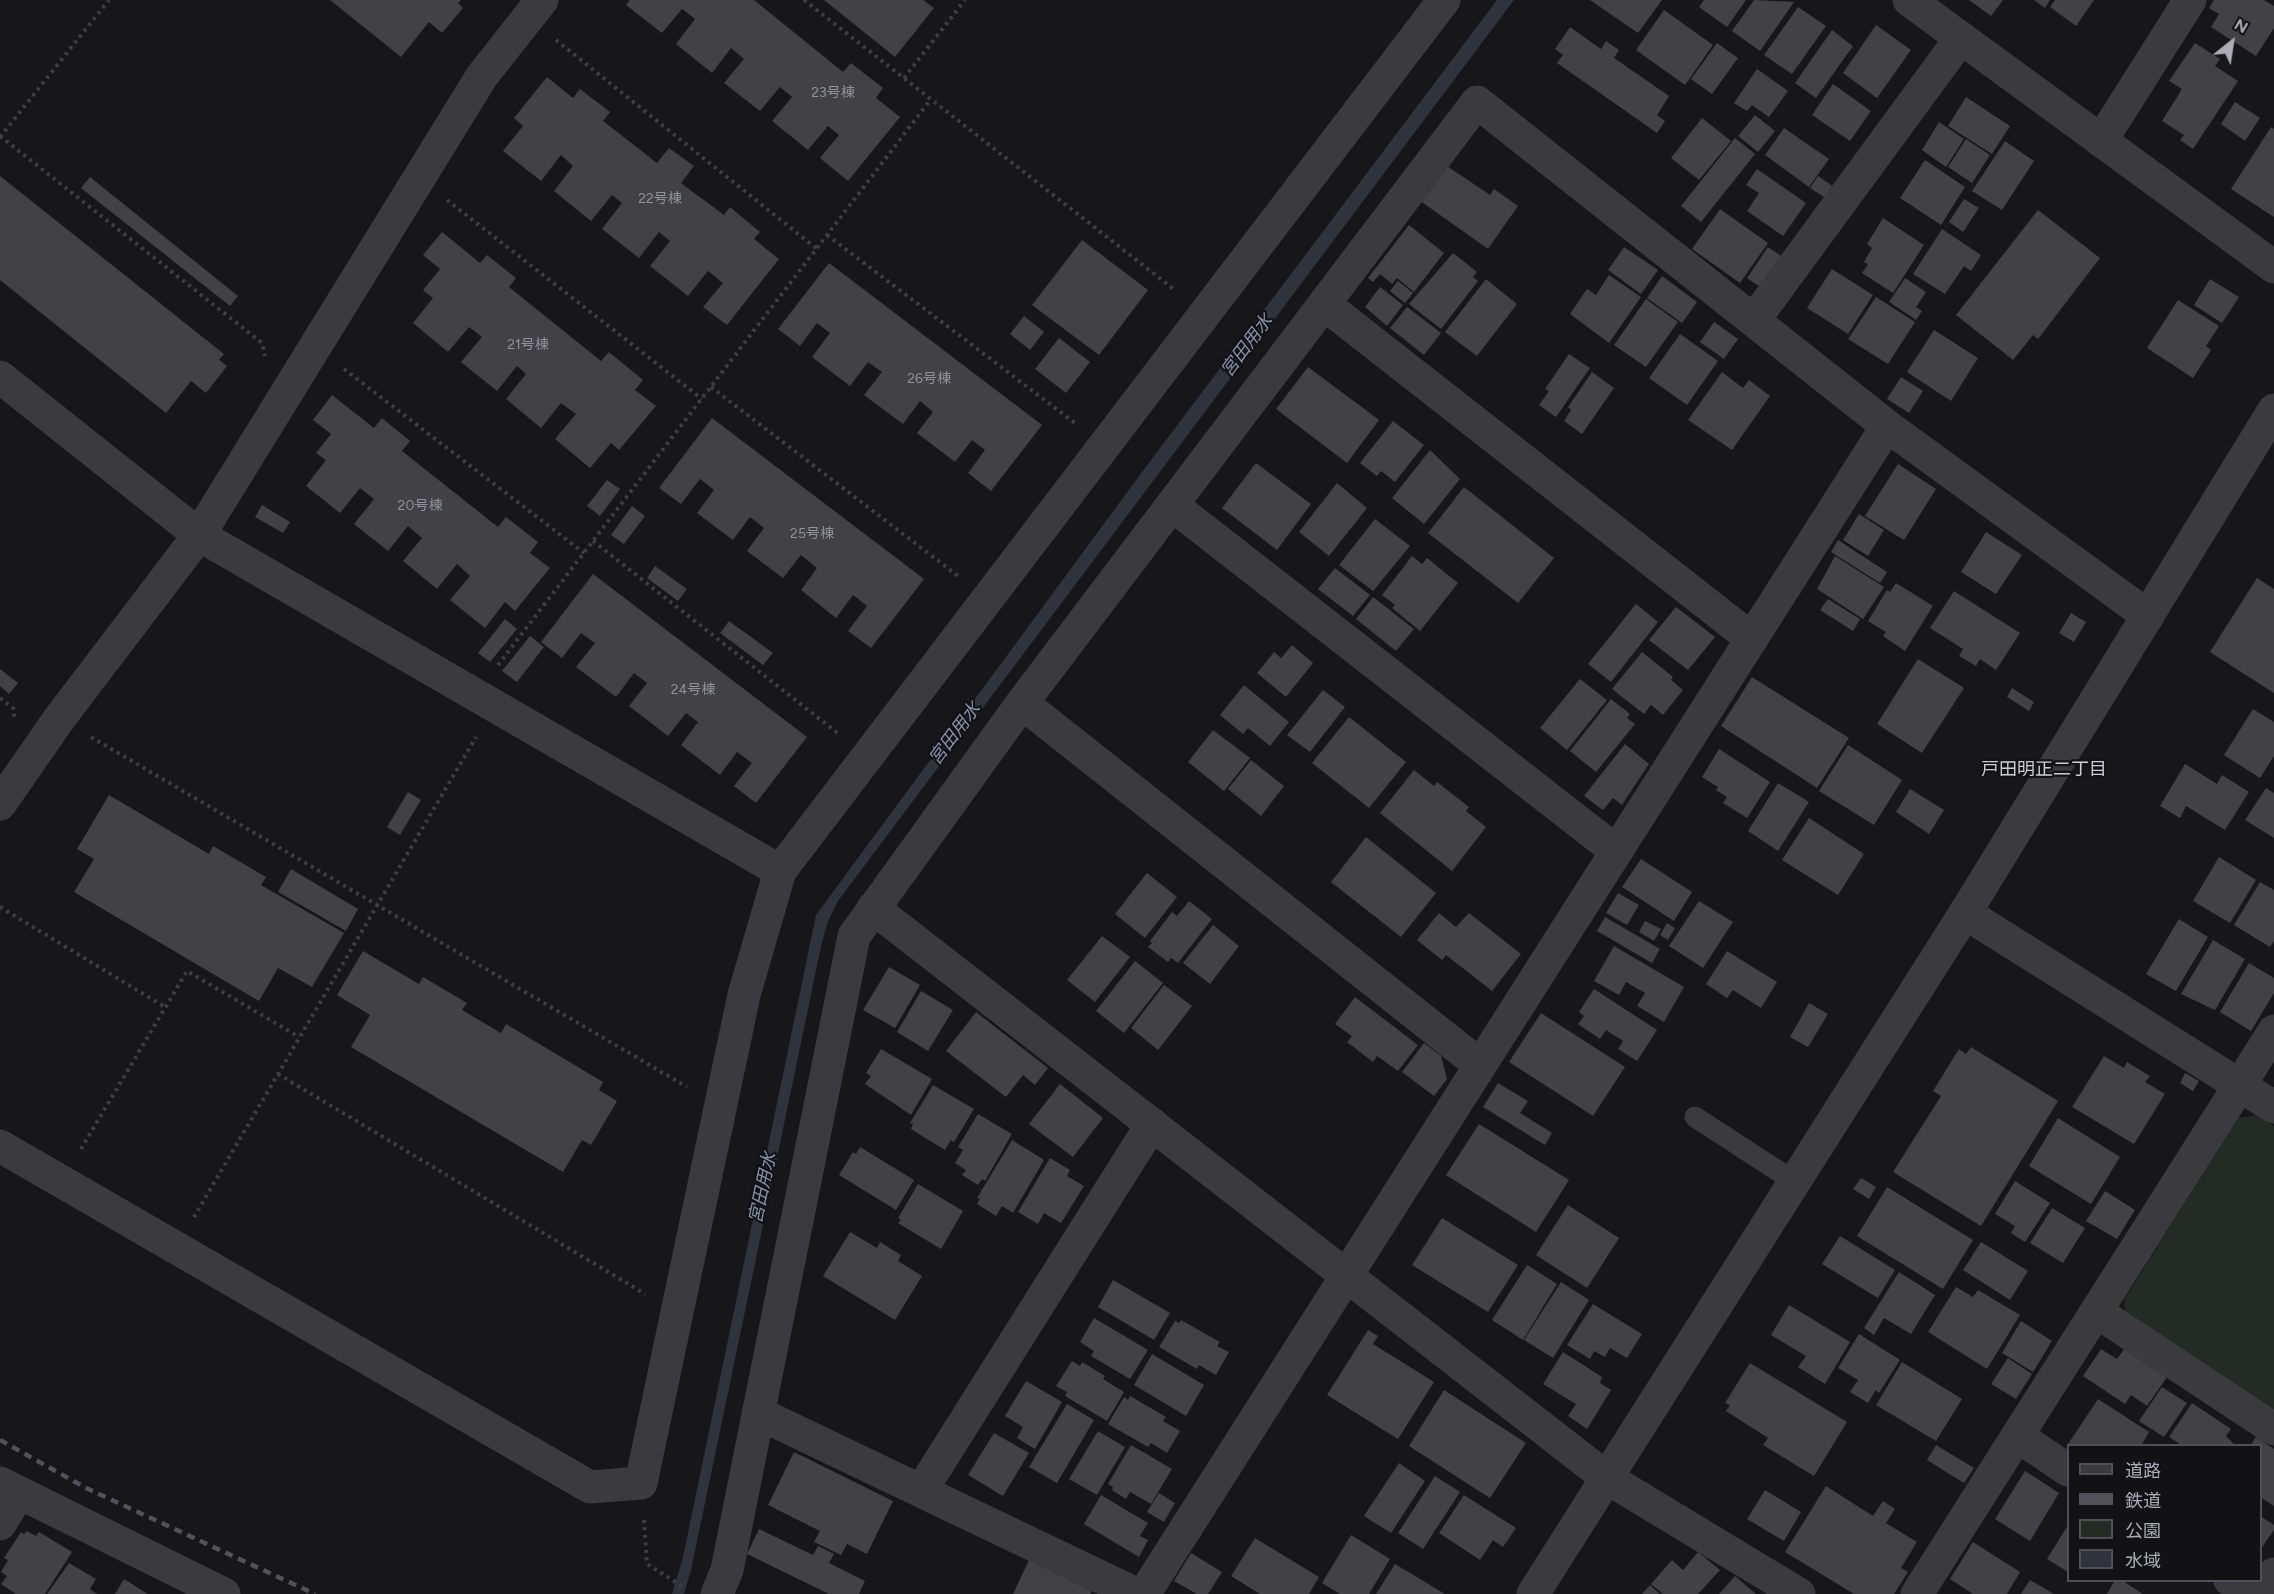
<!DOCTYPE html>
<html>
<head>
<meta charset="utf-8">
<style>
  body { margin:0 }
  #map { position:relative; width:2274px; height:1594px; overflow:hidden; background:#171719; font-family:Figtree,"Noto Sans JP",sans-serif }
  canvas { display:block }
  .legend { position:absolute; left:2067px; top:1444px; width:195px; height:138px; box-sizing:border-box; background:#121214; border:2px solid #4f5055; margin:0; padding:8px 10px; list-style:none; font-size:18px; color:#aaacb7 }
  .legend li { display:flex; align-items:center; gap:12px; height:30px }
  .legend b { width:30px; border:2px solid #4f5055 }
  .north { position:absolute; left:2202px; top:12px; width:60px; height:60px; -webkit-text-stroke:4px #121214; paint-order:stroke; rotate:30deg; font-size:16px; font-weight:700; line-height:24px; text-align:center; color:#aaacb7 }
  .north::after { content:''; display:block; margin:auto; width:21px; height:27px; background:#aaacb7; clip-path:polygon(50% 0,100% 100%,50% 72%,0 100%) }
</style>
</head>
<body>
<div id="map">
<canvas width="2274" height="1594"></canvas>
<ul class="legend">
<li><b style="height:8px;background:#3a3a3f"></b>道路</li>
<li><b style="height:8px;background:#525258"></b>鉄道</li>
<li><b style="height:16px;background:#232b25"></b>公園</li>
<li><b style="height:16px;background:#2e333c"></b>水域</li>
</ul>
<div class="north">N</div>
</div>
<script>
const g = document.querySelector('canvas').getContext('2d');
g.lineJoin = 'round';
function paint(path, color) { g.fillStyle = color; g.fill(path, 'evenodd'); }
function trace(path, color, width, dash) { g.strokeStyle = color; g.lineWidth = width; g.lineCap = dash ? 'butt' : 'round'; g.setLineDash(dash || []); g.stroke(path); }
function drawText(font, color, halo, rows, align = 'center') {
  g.font = font + ' Figtree,"Noto Sans JP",sans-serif'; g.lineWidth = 4.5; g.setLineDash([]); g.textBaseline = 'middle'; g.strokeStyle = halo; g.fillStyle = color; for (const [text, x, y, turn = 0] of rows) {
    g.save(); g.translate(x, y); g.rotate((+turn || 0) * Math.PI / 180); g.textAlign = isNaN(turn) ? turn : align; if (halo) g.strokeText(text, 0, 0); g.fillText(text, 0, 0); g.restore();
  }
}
const green = new Path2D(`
  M2256,1115l18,11v286l-149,-100 -1,-12 114,-182z`);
const water = new Path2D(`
  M1497,0h17l-676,901 -10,20 -6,21 -131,628 -7,24h-12l11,-37 133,-642 326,-443z`);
const building = new Path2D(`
  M330,0h131l-3,3 5,5 -21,25 -13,-11 -28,35z
  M630,0h124l89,72 8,-9 32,25 -7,10 24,19 -52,64 -28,-23 19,-23 -11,-9 -20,24 -36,-29 20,-24 -12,-10 -20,24 -36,-28 20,-24 -13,-11 -19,25 -36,-29 19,-25 -13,-10 -20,24 -36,-28z
  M824,0h99l11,8 -39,49z
  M1590,0h72l-24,33z
  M1704,0h42l-19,27 -28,-20z
  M1754,0l40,2 -34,49 -28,-20z
  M1969,0h34l-12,16z
  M2034,0h16l-5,8z
  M2055,0h39l-18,26 -26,-19z
  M2214,0h50l10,6v22l-18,28 -45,-29 8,-13 -10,-6z
  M1798,7l28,19 -34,48 -28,-19z
  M1664,10l49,35 -28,40 -49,-35z
  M1876,25l35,25 -34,48 -34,-25z
  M1570,27l31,22 5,-8 13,9 -5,8 55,38 -12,19 8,6 -8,12 -100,-70 6,-8 -8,-6z
  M1832,30l21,16 -37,52 -21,-15z
  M1717,43l21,15 -26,36 -21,-15z
  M2195,43l25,16 -5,7 23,15 -45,68 -13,-9 4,-5 -22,-14 20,-32 -13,-8z
  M1757,69l31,22 -19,26 -17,-12 -5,6 -13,-8z
  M547,77l26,21 7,-9 30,23 -7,9 54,42 12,-15 25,18 -13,17 43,32 6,-8 30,25 -6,7 25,20 -52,66 -24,-18 20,-24 -15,-12 -20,25 -38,-30 20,-25 -11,-9 -20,26 -37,-29 20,-26 -10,-8 -21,26 -37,-30 19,-25 -12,-11 -20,26 -38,-30 20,-25 -9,-8z
  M1833,84l38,27 -21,30 -38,-26z
  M1966,97l44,29 -18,28 -44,-28z
  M2235,102l25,16 -15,23 -24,-17z
  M1755,115l20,16 -17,21 -20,-16z
  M1702,118l29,23 -32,39 -28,-22z
  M1939,122l25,17 -18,28 -24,-17z
  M2271,127l3,2v88l-43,-28z
  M1784,128l45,31 -20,28 -44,-32z
  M1735,138l20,16 -54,68 -20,-16z
  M1966,139l24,16 -18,28 -24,-16z
  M2005,141l29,20 -32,49 -30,-19z
  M1925,160l40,27 -24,38 -41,-27z
  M1444,164l46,31 4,-6 24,17 -30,43 -69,-49z
  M1757,169l49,34 -23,33 -36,-25 12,-18 -13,-8z
  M0,176l224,178 -5,6 8,6 -21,27 -15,-12 -25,32 -166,-133z
  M1818,176l22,15 -8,11 -22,-14z
  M90,177l148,119 -8,10 -149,-118z
  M1964,199l15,9 -16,24 -14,-10z
  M1720,209l48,34 -28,40 -48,-34z
  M2038,210l62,48 -62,81 -5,-4 -20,25 -57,-45z
  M1883,218l41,27 -31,48 -31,-20 6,-9 -4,-2 8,-14 -5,-4z
  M1409,225l35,28 -30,39 -17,-14 -5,6 -12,-10 -7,8 -5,-4z
  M1942,229l39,26 -10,16 -7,-5 -19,28 -32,-20z
  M442,232l38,31 7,-8 29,23 -7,9 92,74 8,-9 34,28 -8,10 21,16 -37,44 -8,-7 -21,25 -35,-29 21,-25 -15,-11 -20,25 -35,-29 20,-25 -9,-8 -20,25 -36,-29 21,-25 -13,-10 -21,25 -35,-29 20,-25 -10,-8 17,-21 -17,-14z
  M1082,240l66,50 -49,65 -67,-50z
  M1624,247l34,23 -17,24 -33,-24z
  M1768,247l16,11 -21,31 -16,-11z
  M1453,253l24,19 -4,5 5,4 -37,48 -32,-25z
  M829,263l213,162 -51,66 -23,-18 17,-23 -13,-10 -17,22 -38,-29 16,-21 -13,-11 -17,23 -39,-29 18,-23 -14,-10 -18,24 -38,-29 18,-24 -13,-10 -17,23 -22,-17z
  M1832,269l41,26 -25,39 -41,-26z
  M1609,275l32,22 -32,46 -39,-29 17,-25 9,6z
  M1662,276l35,26 -15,21 -35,-25z
  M1905,278l21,14 -10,15 6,4 -6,9 -27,-18z
  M1486,279l31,25 -40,52 -32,-24z
  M2210,279l29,18 -17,26 -28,-18z
  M1398,281l15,12 -8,10 -15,-12z
  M1380,287l23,18 -16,21 -22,-19z
  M1876,297l39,25 -27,42 -40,-25z
  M1646,299l32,23 -32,45 -32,-22z
  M2178,300l41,26 -13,20 5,4 -18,28 -46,-30z
  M1407,307l34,26 -17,22 -34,-27z
  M1024,316l20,16 -14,18 -20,-16z
  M1714,322l24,17 -14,20 -24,-17z
  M1934,330l44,28 -27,43 -44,-29z
  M1680,334l38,27 -31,44 -38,-27z
  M1059,338l31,24 -24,31 -31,-24z
  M1569,354l21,14 -34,49 -17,-12 10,-14 -4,-2z
  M1308,367l71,53 -32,43 -71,-54z
  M1592,372l22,16 -32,46 -18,-13 7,-11 -3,-3z
  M1722,372l21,16 6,-8 21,16 -38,54 -44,-30z
  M1901,377l22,14 -14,22 -22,-14z
  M332,395l42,33 8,-10 28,23 -8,10 96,76 8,-10 32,25 -8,11 20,15 -35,43 -10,-9 -20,26 -35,-28 20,-24 -13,-12 -20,25 -34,-28 19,-23 -14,-12 -20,25 -34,-27 20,-25 -14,-11 -20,25 -34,-27 20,-26 -10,-7 15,-19 -18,-14z
  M712,418l212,161 -53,69 -23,-17 19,-25 -14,-11 -17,23 -35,-28 16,-22 -16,-13 -18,23 -36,-27 17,-23 -14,-11 -17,23 -36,-27 17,-23 -14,-11 -19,25 -22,-16z
  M1393,421l31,24 -29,37 -14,-11 -4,5 -17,-13z
  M1430,450l30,29 -36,45 -32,-26z
  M1256,463l55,41 -34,46 -55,-42z
  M1898,464l38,25 -32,51 -39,-24z
  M607,480l13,9 -20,27 -13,-10z
  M1337,483l30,25 -38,48 -30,-24z
  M1464,487l90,71 -36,45 -90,-70z
  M262,505l28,17 -7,11 -28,-16z
  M632,506l13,10 -21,28 -13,-9z
  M1859,514l25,16 -16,26 -25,-16z
  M1375,519l35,27 -37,45 -34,-26z
  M1986,532l36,23 -26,39 -35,-22z
  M1838,540l49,32 -7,11 -49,-31z
  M1412,556l10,8 5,-6 31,25 -38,48 -28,-23 3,-3 -13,-10z
  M1835,556l49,31 -21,32 -46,-30z
  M655,566l32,23 -9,12 -31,-23z
  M1335,568l35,27 -17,21 -35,-27z
  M593,574l214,163 -51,66 -22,-17 18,-23 -15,-11 -17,23 -39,-30 17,-23 -12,-9 -18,23 -39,-30 18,-23 -13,-10 -18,24 -40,-30 19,-24 -14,-10 -19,25 -21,-16z
  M2257,578l17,11v104l-64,-41z
  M1896,583l37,23 -28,45 -22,-15 3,-4 -18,-11 19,-31 3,2z
  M1954,591l66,42 -24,37 -16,-11 -4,7 -17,-10 4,-7 -33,-21z
  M1373,597l41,32 -18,22 -40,-32z
  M1828,599l32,20 -7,12 -33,-21z
  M1636,604l22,18 -47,60 -23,-18z
  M1676,607l39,30 -27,33 -39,-30z
  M2071,613l15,9 -12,20 -15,-9z
  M505,619l12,10 -27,33 -12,-9z
  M729,621l44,32 -10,12 -43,-32z
  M530,636l14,11 -27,35 -15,-11z
  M1292,645l21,18 -27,34 -29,-24 17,-21 7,6z
  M1642,652l31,25 -2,3 12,10 -20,25 -12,-10 -7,9 -32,-25z
  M1918,659l46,29 -42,65 -45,-29z
  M0,669l18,14 -9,11 -9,-8z
  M1752,677l97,61 -32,50 -96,-62z
  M1580,679l27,21 -40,50 -27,-22z
  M1244,685l45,37 -19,24 -22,-18 -5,6 -23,-19z
  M2012,688l22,14 -5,9 -22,-14z
  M1323,690l22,17 -35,45 -23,-17z
  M1611,699l19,15 -3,4 8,6 -39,48 -26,-21z
  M2253,709l21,13v34l-14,22 -36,-23z
  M1349,717l57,45 -37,46 -57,-45z
  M1213,730l37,28 -26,33 -36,-29z
  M1625,744l24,20 -27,41 -9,-7 -10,12 -19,-14z
  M1848,745l54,35 -28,45 -55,-34z
  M1719,749l51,33 -23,36 -24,-15 4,-6 -11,-7 2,-3 -16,-10z
  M1251,760l33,26 -23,30 -33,-27z
  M2185,764l32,20 5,-9 27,17 -24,38 -39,-24 -6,12 -20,-12z
  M1414,770l20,16 3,-4 32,25 -3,4 20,16 -34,44 -72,-58z
  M1778,783l31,19 -31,49 -30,-20z
  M2266,788l8,5v45l-29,-18z
  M1910,789l34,21 -15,24 -33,-22z
  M408,792l13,8 -21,35 -13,-8z
  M109,795l100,59 4,-8 53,31 -5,8 83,48 -32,54 -34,-19 -19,33 -185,-109 20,-33 -17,-10z
  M1809,818l55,36 -26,41 -56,-35z
  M1366,837l70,56 -35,44 -70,-55z
  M2219,857l37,23 -26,43 -37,-22z
  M1641,859l51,33 -18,29 -52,-34z
  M291,869l67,40 -12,22 -68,-39z
  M1147,873l30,24 -32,41 -30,-24z
  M2260,882l14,8v51l-4,6 -36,-22z
  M1618,893l21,12 -12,20 -21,-12z
  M1189,901l23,18 -34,44 -7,-5 -3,4 -20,-15 4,-4 -2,-2 22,-29 5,4z
  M1699,901l34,21 -30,46 -34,-22z
  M1439,913l17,14 13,-14 52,41 -29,37 -46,-36 -4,5 -25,-20z
  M1605,917l55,32 -8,14 -55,-32z
  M2179,919l29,18 -32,54 -30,-17z
  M1645,921l16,8 -7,12 -15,-9z
  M1667,923l8,5 -7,12 -8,-5z
  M1213,925l26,21 -29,38 -27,-21z
  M1102,936l28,21 -35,45 -28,-22z
  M2213,940l32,19 -30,51 -34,-16z
  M1614,946l70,41 -20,35 -27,-16 8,-13 -19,-11 -7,13 -25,-14z
  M363,951l56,33 4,-7 44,26 -5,7 39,23 5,-9 97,58 -4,8 18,11 -26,44 -9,-5 -19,32 -212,-125 19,-32 -33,-20z
  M1727,951l50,31 -16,26 -28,-18 -6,8 -21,-14z
  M1135,961l28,22 -39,50 -28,-22z
  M2249,963l25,15v15l-23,38 -31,-19z
  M889,967l31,18 -25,43 -32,-18z
  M1164,985l28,21 -34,44 -27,-22z
  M1594,989l63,41 -20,31 -19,-12 5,-8 -17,-11 -6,9 -22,-15 6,-8 -5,-4z
  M921,991l32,19 -25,41 -31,-19z
  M1355,997l63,48 -20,26 -21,-15 -4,6 -26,-20 5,-6 -17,-12z
  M1809,1003l19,11 -20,33 -18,-10z
  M976,1012l72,56 -13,17 -12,-10 -17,22 -60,-46z
  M1541,1013l84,54 -32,49 -84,-54z
  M1424,1043l17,13 6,23 -13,17 -32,-24z
  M1971,1047l87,54 -77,125 -88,-54 48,-76 -8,-5 26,-42 7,5z
  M881,1049l51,30 -21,36 -46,-31 6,-8 -5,-3z
  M2104,1056l20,12 3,-6 23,14 -5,6 20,12 -31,50 -62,-37z
  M2185,1073l14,8 -6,10 -13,-8z
  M1498,1083l30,18 -8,12 32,20 -7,12 -62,-38z
  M1060,1084l43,34 -30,39 -44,-33z
  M933,1085l41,24 -20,33 -3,-2 -6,10 -34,-21 2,-5 -3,-1z
  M978,1114l34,20 -27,47 -3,-2 -4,6 -16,-10 4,-5 -11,-7 8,-13 -5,-3z
  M2058,1118l62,39 -29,47 -62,-38z
  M1479,1124l90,56 -33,52 -90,-57z
  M1012,1140l32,20 -31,53 -11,-7 -6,10 -19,-12 3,-5 -3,-1z
  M860,1147l54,33 -18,30 -57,-35 14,-23 3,2z
  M1050,1158l20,12 -3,6 17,10 -23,37 -17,-10 -6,11 -20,-12z
  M1861,1178l15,9 -7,12 -16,-10z
  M2015,1181l35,22 -25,39 -14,-9 4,-7 -20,-12z
  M918,1184l45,27 -22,38 -43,-26 3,-3 -3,-2z
  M1887,1187l86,53 -30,49 -86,-53z
  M2105,1191l30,19 -18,29 -31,-18z
  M1568,1205l51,33 -32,50 -51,-33z
  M2052,1208l33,20 -22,35 -33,-20z
  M1442,1218l76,47 -30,47 -76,-47z
  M850,1232l27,16 3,-6 21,13 -3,6 24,15 -27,44 -72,-44z
  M1840,1236l55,34 -17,28 -56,-34z
  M1981,1242l47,29 -18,29 -47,-30z
  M1527,1265l30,19 -34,56 -31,-20z
  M1899,1272l36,23 -24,39 -27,-16 -10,17 -10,-7z
  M1113,1280l57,33 -16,27 -56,-33z
  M1561,1282l28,18 -36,58 -29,-18z
  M1956,1287l17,10 5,-7 42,25 -33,54 -59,-37z
  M1593,1304l49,30 -15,24 -17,-10 -5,9 -11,-6 -4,8 -23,-14z
  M1789,1305l61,37 -25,42 -27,-17 8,-11 -35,-21z
  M1094,1318l54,32 -18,29 -39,-23 3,-5 -14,-9z
  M1181,1320l39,22 -3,4 12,6 -13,23 -17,-10 -2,4 -38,-22 16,-26 4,2z
  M2021,1321l31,20 -19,31 -31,-19z
  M1368,1330l10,6 -5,8 61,38 -36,57 -71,-44z
  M1859,1334l41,26 -21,33 -3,-3 -8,13 -18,-11 8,-12 -20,-12z
  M2125,1348l42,29 -20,29 -16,-11 -6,9 -42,-28 18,-27 16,10z
  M1563,1352l39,25 -2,6 11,7 -24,39 -19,-13 8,-12 -33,-20z
  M1152,1354l52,31 -18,31 -52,-31z
  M2008,1358l24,16 -16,25 -25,-15z
  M1072,1361l8,5 2,-4 23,14 -2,3 21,13 -17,29 -42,-25 2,-4 -11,-6z
  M1902,1362l60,37 -26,42 -60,-36z
  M1750,1363l97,59 -33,54 -51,-31 5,-7 -42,-27 4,-6 -5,-2z
  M1026,1381l36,21 -27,47 -18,-11 6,-11 -18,-11z
  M2162,1387l25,16 -23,34 -25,-16z
  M1444,1390l82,53 -36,55 -81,-52z
  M1130,1396l36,21 -3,4 17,10 -13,22 -16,-10 -3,4 -40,-23 16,-27 4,3z
  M2098,1399l51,33 -8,14 -73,-2z
  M2192,1403l39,26 -5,7 10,10h-53l-14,-9z
  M1067,1404l27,16 -37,63 -28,-16z
  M1098,1431l27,16 -28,48 -28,-16z
  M994,1433l35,20 -26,43 -35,-21z
  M2256,1437l18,12v57l-14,-9v-51h-10z
  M1131,1445l41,24 -21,35 -21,-12 -4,7 -14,-9 1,-3 -5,-3z
  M1936,1445l38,23 -10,15 -37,-23z
  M794,1452l99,49 -26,53 -20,-10 -6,11 -27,-13 6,-11 -52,-26z
  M1399,1463l26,18 -34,52 -27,-17z
  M2025,1471l34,22 -29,48 -35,-22z
  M1435,1476l25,16 -37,57 -25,-16z
  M1826,1486l47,30 10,-15 12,8 -9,14 31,19 -16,26 7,4 -14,22h-40l-69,-42z
  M1765,1490l36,22 -17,29 -37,-22z
  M1159,1493l16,10 -11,19 -17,-10z
  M1101,1495l47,28 -8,13 8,4 -9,17 -55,-33z
  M1464,1495l52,33 -13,19 -10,-7 -13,20 -41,-27z
  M2260,1516l14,9v5l-14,20z
  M2068,1525v47l-21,-13z
  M759,1529l54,26 5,-9 16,8 -5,9 36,18 -6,13h-30l-82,-40z
  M27,1531l9,5 3,-4 33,20 -27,42h-29l-15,-10 6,-8 -6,-4 7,-12 -4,-2 17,-26 3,2z
  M1351,1535l39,24 -21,35h-29l-18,-11z
  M1255,1538l64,39 -10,17h-49l-29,-18z
  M1973,1542l47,30 -13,22h-34l-23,-15z
  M1698,1552l22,18 -22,24h-35l-12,-10 21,-24 11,10z
  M1191,1553l31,19 -14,22h-11l-23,-13z
  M1029,1560l63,31 -2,3h-77z
  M69,1563l27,16 -6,10 7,5h-50z
  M1395,1564l50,30h-69z
  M1735,1576l21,18h-37z
  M124,1579l24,15h-33z
  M2030,1580l24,14h-33z
  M2115,1580h6l22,14h-36z
  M1650,1585l10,9h-18z`);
const path = new Path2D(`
  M804,0l372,291
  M556,40l261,209
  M904,78l61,-78
  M0,136l262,207 3,13
  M0,137l109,-137
  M447,200l255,199
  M827,235l248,188
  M344,369l240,184
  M711,387l247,189
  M593,541l247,194
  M498,665l433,-566
  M0,698l14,11v10
  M91,737l596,350
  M0,907l165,100
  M278,1074l367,220
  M81,1149l106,-178 112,66
  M194,1217l282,-480
  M644,1520l3,44 35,22`);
const service = new Path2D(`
  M1695,1117l100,65`);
const minor = new Path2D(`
  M2101,141l89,-141
  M1324,304l428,335
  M1754,320l207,-282
  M0,377l199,158 581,336
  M1172,505l444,346
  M1022,703l458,362
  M0,804l59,-85 140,-184 283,-459 60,-76
  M873,908l734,570 192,116
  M1965,913l309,194
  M0,1146l590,341 51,-4 103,-488 36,-124 664,-871
  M2097,1312l177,117
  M758,1413l378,181
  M2019,1437l49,33
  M0,1483l224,111
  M921,1491l231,-367
  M0,1524l19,-31
  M2230,1580l20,14
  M717,1594l10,-24 127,-634 168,-233 455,-601 410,324 261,190
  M1144,1594l743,-1168
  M1917,1594l357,-563
  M2262,1594l12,-20`);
const tertiary = new Path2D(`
  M1909,0l365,267
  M1533,1594l432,-681 309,-503`);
const rail = new Path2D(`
  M0,1440l86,48 229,106`);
const numberNames = [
  ["23号棟",833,93],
  ["22号棟",660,199],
  ["21号棟",528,345],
  ["26号棟",929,379],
  ["20号棟",420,506],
  ["25号棟",812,534],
  ["24号棟",693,690]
];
const waterNames = [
  ["宮田用水",1247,346,-53],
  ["宮田用水",955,734,-53],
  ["宮田用水",763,1188,-78]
];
const neighbourhoodNames = [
  ["戸田明正二丁目",2044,770]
];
paint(green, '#232b25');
paint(water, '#2e333c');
paint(building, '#424146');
trace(path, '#3e3f44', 4, [3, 4.5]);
trace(service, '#3a3a3f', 21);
trace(minor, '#3a3a3f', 33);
trace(tertiary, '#3a3a3f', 33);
trace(rail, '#525258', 4.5, [8, 6]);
drawText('14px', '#90919b', null, numberNames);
drawText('italic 18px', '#8594af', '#121214', waterNames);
drawText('18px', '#cbccd4', '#121214', neighbourhoodNames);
</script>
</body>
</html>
